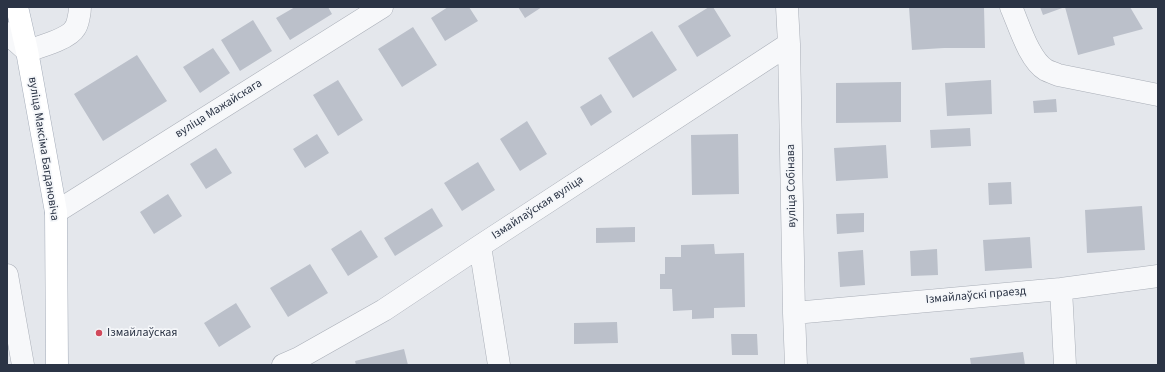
<!DOCTYPE html>
<html>
<head>
<meta charset="utf-8">
<style>
  body { margin:0 }
  #map { position:relative; width:1165px; height:372px; overflow:hidden; background:#e4e7ec; font-family:"Source Sans 3",sans-serif }
  canvas { display:block }
  .frame { position:absolute; inset:0; border:8px solid #2b3445; pointer-events:none }
</style>
</head>
<body>
<div id="map">
<canvas width="1165" height="372"></canvas>
<div class="frame"></div>
</div>
<script>
const g = document.querySelector('canvas').getContext('2d');
g.lineJoin = 'round';
function paint(path, color) { g.fillStyle = color; g.fill(path, 'evenodd'); }
function trace(path, color, width, dash) { g.strokeStyle = color; g.lineWidth = width; g.lineCap = dash ? 'butt' : 'round'; g.setLineDash(dash || []); g.stroke(path); }
function drawText(font, color, halo, rows, align = 'center') {
  g.font = font + ' "Source Sans 3",sans-serif'; g.lineWidth = 3.5; g.setLineDash([]); g.textBaseline = 'middle'; g.strokeStyle = halo; g.fillStyle = color; for (const [text, x, y, turn = 0] of rows) {
    g.save(); g.translate(x, y); g.rotate((+turn || 0) * Math.PI / 180); g.textAlign = isNaN(turn) ? turn : align; if (halo) g.strokeText(text, 0, 0); g.fillText(text, 0, 0); g.restore();
  }
}
const building = new Path2D(`
  M295,7h33l4,7 -42,26 -14,-22z
  M448,7h21l9,14 -33,20 -14,-23z
  M518,7h24l-17,11z
  M709,7h4l18,29 -34,21 -19,-31z
  M909,7h75l1,41h-41l-32,2z
  M1040,7h90l13,22 -30,8 2,8 -37,10 -13,-48 -22,8z
  M253,20l19,31 -32,20 -19,-31z
  M413,27l24,38 -35,22 -24,-38z
  M652,31l25,39 -44,28 -25,-40z
  M213,48l17,25 -30,20 -17,-26z
  M137,55l30,46 -64,40 -29,-47z
  M338,80l25,40 -25,16 -25,-41z
  M991,80l1,34 -45,2 -2,-33z
  M901,82v40l-65,1v-40z
  M601,94l11,18 -21,14 -11,-19z
  M1056,99l1,13 -23,1 -1,-12z
  M527,121l20,33 -27,17 -20,-32z
  M970,128l1,18 -40,2 -1,-18z
  M317,134l12,19 -24,15 -12,-19z
  M738,134l1,60 -47,1 -1,-60z
  M886,145l2,33 -52,3 -2,-33z
  M216,148l16,25 -26,16 -16,-25z
  M478,162l17,28 -33,21 -18,-28z
  M1011,182l1,22 -23,1 -1,-22z
  M168,194l14,22 -28,18 -14,-22z
  M1142,206l3,44 -58,3 -2,-43z
  M432,208l11,18 -48,30 -11,-18z
  M864,213v19l-27,2 -1,-20z
  M635,227v15l-39,1v-15z
  M361,230l17,27 -30,19 -17,-27z
  M1030,237l2,31 -47,3 -2,-31z
  M714,244l1,10 29,-1 1,54 -31,1v10l-22,1v-9l-19,1 -1,-22h-12v-15h5v-17h16v-12z
  M937,249l1,26 -27,1 -1,-25z
  M863,250l2,35 -25,2 -2,-35z
  M310,264l18,29 -40,24 -18,-29z
  M236,303l15,24 -32,20 -15,-24z
  M617,322l1,21 -44,1v-21z
  M731,334h26l1,21h-26z
  M404,349l4,16h-52l-1,-4z
  M1023,352l2,13h-54l-1,-7z`);
const minor = new Path2D(`
  M787,7l2,37 5,269 2,52
  M1011,7c8,18 18,53 35,63 4,2 8,3 12,5l100,20
  M7,33l20,18c12,-4 42,-12 48,-23 3,-4 5,-16 5,-21
  M56,212l326,-205
  M480,246l19,119
  M7,275l16,90
  M1061,289l4,76
  M794,313l267,-24 97,-13
  M283,365l16,-7 85,-48 96,-64 309,-202`);
const major = new Path2D(`
  M17,7l10,44 29,161 1,153`);
const markers = [
  [99,333,4,"#d1495b"]
];
const streetNames = [
  ["вуліца Мажайскага",219,109,-32],
  ["вуліца Максіма Багдановіча",43,149,81],
  ["вуліца Собінава",792,186,-91],
  ["Ізмайлаўская вуліца",538,208,-33],
  ["Ізмайлаўскі праезд",976,296,-5]
];
const poiNames = [
  ["Ізмайлаўская",107,333]
];
paint(building, '#bbc0ca');
trace(minor, '#a9aeb7', 23);
trace(major, '#a3abb8', 23);
trace(minor, '#f7f8fa', 22);
trace(major, '#fff', 22);
for (const [x, y, r, color] of markers) { const dot = new Path2D(); dot.arc(x, y, r, 0, 2 * Math.PI); g.fillStyle = color; g.fill(dot); trace(dot, '#f4f6f9', 1.5); }
drawText('12px', '#2b3445', '#f4f6f9', streetNames);
drawText('12px', '#2b3445', '#f4f6f9', poiNames, 'left');
</script>
</body>
</html>
